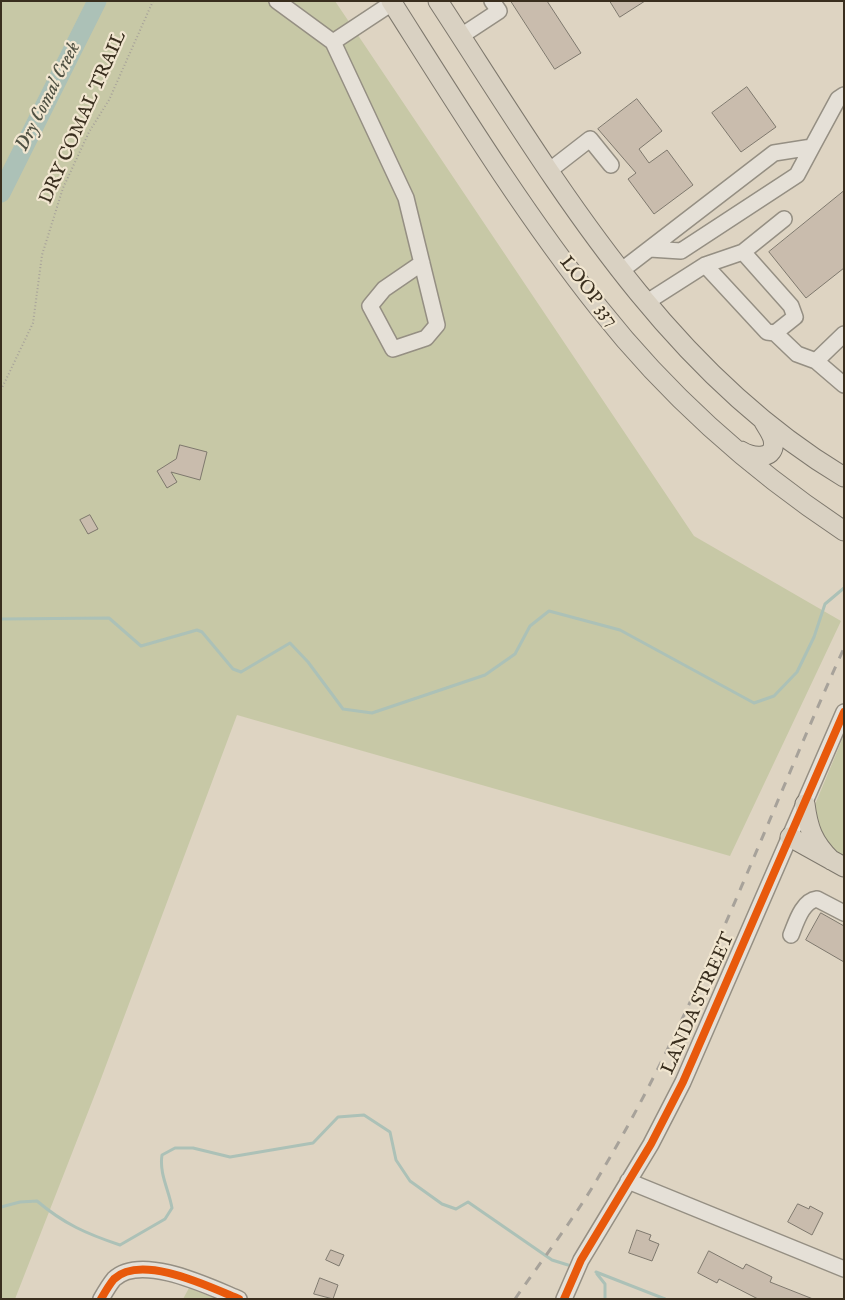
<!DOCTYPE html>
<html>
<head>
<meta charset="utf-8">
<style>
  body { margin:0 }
  #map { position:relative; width:845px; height:1300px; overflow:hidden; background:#ded4c2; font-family:"IM FELL English",serif }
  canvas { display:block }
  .frame { position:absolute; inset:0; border:2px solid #392e1e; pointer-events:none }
</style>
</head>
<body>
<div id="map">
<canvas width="845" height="1300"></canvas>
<div class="frame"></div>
</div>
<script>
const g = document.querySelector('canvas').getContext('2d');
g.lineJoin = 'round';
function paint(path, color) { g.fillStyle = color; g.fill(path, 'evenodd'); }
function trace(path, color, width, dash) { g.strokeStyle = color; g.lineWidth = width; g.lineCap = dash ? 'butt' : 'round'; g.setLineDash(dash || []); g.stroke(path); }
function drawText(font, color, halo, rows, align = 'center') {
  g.font = font + ' "IM FELL English",serif'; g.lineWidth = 4.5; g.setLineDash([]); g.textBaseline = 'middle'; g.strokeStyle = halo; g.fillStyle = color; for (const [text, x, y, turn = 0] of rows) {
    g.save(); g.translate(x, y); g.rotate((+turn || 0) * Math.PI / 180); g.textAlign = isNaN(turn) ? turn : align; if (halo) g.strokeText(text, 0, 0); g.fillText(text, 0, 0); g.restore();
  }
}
const green = new Path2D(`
  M1,1h334l359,535 147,85 -111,235 -493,-141 -138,369 -84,215h-14z
  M844,735v127l-23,-19 -10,-29z
  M189,1288l28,11h-34z`);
const stream = new Path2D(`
  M1,619l108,-1 32,28 56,-16 5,2 31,37 8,3 49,-29 18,19 35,47 29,4 113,-38 30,-21 15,-28 19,-15 71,19 134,73 20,-7 23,-24 17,-35 11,-33 19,-16
  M1,1207l19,-5 17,-1c27,23 50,33 83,44l45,-26 7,-11c-3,-18 -13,-34 -10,-53l13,-7h18l37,9 83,-14 25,-26 26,-2 26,17 6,28 14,21 32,23 14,5 12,-7 84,58 16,5
  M596,1272l69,27
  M597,1274l8,10v14`);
const river = new Path2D(`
  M1,193l96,-192`);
const building = new Path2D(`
  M511,1h36l34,52 -26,16z
  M610,1h35l-25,16z
  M747,87l29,40 -35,25 -29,-39z
  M637,99l25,32 -23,18 10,14 18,-13 26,35 -39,29 -26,-35 8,-6 -38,-44z
  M844,191v77l-38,30 -37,-46z
  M180,445l27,7 -7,28 -29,-8 6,10 -10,6 -10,-17 19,-12z
  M90,515l8,14 -10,5 -8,-14z
  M821,913l23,13v36l-38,-22z
  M798,1204l11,5 1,-3 13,7 -11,22 -24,-13z
  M637,1230l14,5 -2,5 10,4 -7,17 -23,-8z
  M331,1250l13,5 -5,11 -13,-6z
  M709,1251l34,18 3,-5 26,13 -2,5 43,17h-55l-39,-20 -2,4 -19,-10z
  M320,1278l18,7 -5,14 -19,-5z`);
const path = new Path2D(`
  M1,390l32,-67 9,-68 21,-67 26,-56 20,-32 44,-99`);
const minor = new Path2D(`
  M277,1l56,41 73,156 31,127 -11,13 -33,11 -23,-43 14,-17 38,-26
  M461,36l38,-25 -7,-10
  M333,42l59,-39
  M812,147l26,-48 6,-4
  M550,170l40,-31 21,26
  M705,265l62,67 8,1 20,-16 -4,-11 -48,-54
  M622,270l152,-117 38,-6 -15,28 -116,76 -31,-2
  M647,302l58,-37 38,-13 41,-33
  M775,333l22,21 19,7 28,24
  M816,361l28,-27
  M791,935c5,-12 11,-34 26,-36l27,14
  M628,1181l216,88
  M101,1299c4,-7 8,-14 13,-20 27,-26 96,8 125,20
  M564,1299l17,-39 70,-116 32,-62 161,-370`);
const major = new Path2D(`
  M391,1c66,104 131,210 208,307 68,86 153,162 245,223
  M438,1c114,174 223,367 406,476
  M741,451c12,7 36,10 32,-12 -2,-7 -7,-13 -10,-19
  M805,804c3,24 8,38 26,56
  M790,837l54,30`);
const rail = new Path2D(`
  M515,1299c29,-42 62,-84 87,-128 98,-165 163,-349 242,-523`);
const cycleway = new Path2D(`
  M101,1299c4,-7 8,-14 13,-20 27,-26 96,8 125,20
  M564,1299l17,-39 70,-116 32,-62 161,-370`);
const streetNames = [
  ["DRY COMAL TRAIL",84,118,-66],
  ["LOOP 337",588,292,52],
  ["LANDA STREET",699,1004,-66]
];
const waterNames = [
  ["Dry Comal Creek",49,97,-63]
];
paint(green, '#c7c8a6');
trace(stream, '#acc1b7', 3);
trace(river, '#acc1b7', 19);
paint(building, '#c9bcad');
trace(building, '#7e786d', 1);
trace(minor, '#958f83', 18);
trace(major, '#7e786d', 21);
trace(path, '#a7a29a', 2, [1, 2.5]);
trace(minor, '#e5e0d7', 15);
trace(major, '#d9d1c2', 19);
trace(rail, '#a7a29a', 3, [9, 9]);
trace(cycleway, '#e8590c', 8);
drawText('19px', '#392e1e', '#f1e6d0', streetNames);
drawText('italic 20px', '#505143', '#f1e6d0', waterNames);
</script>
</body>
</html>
